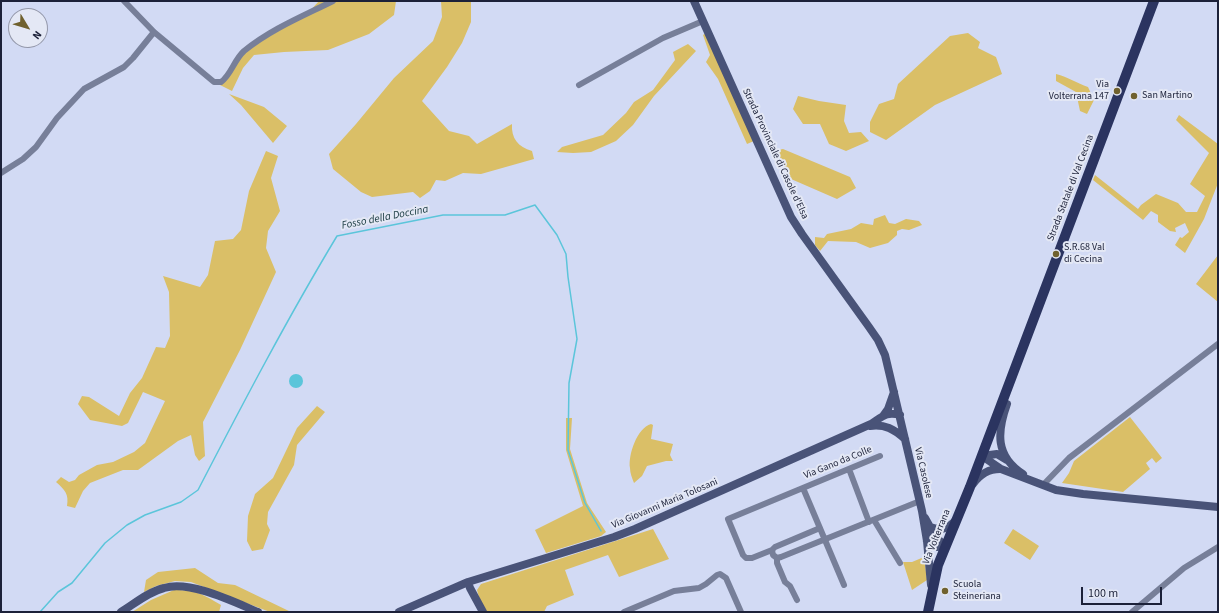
<!DOCTYPE html>
<html>
<head>
<meta charset="utf-8">
<style>
  body { margin:0 }
  #map { position:relative; width:1219px; height:613px; overflow:hidden; background:#d2daf4; font-family:"Source Sans 3",sans-serif }
  canvas { display:block }
  .frame { position:absolute; inset:0; border:2px solid #1c2139; pointer-events:none }
  .north { position:absolute; left:8px; top:8px; width:40px; height:40px; box-sizing:border-box; background:#e4e8f5; border:1px solid #9498aa; border-radius:50%; rotate:128deg; font-size:11px; font-weight:700; line-height:16px; text-align:center; color:#1c2139 }
  .north::after { content:''; display:block; margin:auto; width:14px; height:18px; background:#70612e; clip-path:polygon(50% 0,100% 100%,50% 72%,0 100%) }
  .scale { position:absolute; left:1081px; top:587px; width:81px; height:18px; box-sizing:border-box; border:2px solid #1c2139; border-top:0; padding-left:5px; font-size:12px; line-height:14px; white-space:nowrap; color:#1c2139; -webkit-text-stroke:3px #e4e8f5; paint-order:stroke }
</style>
</head>
<body>
<div id="map">
<canvas width="1219" height="613"></canvas>
<div class="frame"></div>
<div class="north">N</div>
<div class="scale">100 m</div>
</div>
<script>
const g = document.querySelector('canvas').getContext('2d');
g.lineJoin = 'round';
function paint(path, color) { g.fillStyle = color; g.fill(path, 'evenodd'); }
function trace(path, color, width, dash) { g.strokeStyle = color; g.lineWidth = width; g.lineCap = dash ? 'butt' : 'round'; g.setLineDash(dash || []); g.stroke(path); }
function drawText(font, color, halo, rows, align = 'center') {
  g.font = font + ' "Source Sans 3",sans-serif'; g.lineWidth = 4; g.setLineDash([]); g.textBaseline = 'middle'; g.strokeStyle = halo; g.fillStyle = color; for (const [text, x, y, turn = 0] of rows) {
    g.save(); g.translate(x, y); g.rotate((+turn || 0) * Math.PI / 180); g.textAlign = isNaN(turn) ? turn : align; if (halo) g.strokeText(text, 0, 0); g.fillText(text, 0, 0); g.restore();
  }
}
const green = new Path2D(`
  M319,1h77l-2,14 -25,19 -41,16 -44,2 -30,3 -11,13 -11,23 -18,-9h7l22,-30 65,-39z
  M441,1h30v21l-9,21 -15,24 -25,34 27,30 20,5 8,8 35,-20c-1,14 6,23 20,27l2,8 -53,15 -18,-1 -18,8 -9,-1 -6,11 -10,7 -7,-6 -41,5 -11,-5 -28,-23 -4,-15 27,-30 38,-46 39,-37 9,-24z
  M706,33l48,108 -7,3 -29,-65 -12,-17 4,-7 -7,-20z
  M968,33l12,9 -2,6 18,9 6,17 -67,31 -49,35 -16,-8v-10l9,-18 15,-5 4,-15 52,-48z
  M688,44l8,7 -42,45 -21,29 -17,16 -25,11 -18,1 -16,-1 5,-5 41,-12 23,-22 8,-11 19,-12 22,-30 -2,-8z
  M1056,74c12,3 21,9 32,13l6,13 -7,14 -7,-3 -4,-19 -20,-11z
  M229,94l35,13 23,19 -14,17 -32,-38z
  M798,96l21,5 27,4 -2,16 5,12 12,-1 8,9 -23,10 -17,-7 -9,-20h-17l-10,-15z
  M1179,115l39,29v39l-14,36 -19,34 -10,-8 5,-8 2,1 7,-6 -4,-9 -10,5 1,4 -6,-1 -12,-9v-7l-7,-4 -8,9 -50,-40 2,-5 43,34 3,-4 15,-11 22,9 8,9h11l8,-16 -15,-12 19,-31 -33,-33z
  M783,149l67,28 6,11 -19,11 -46,-20 -18,-28z
  M266,151l12,5 -7,22 9,33 -12,20 -2,17 10,24 -36,78 -37,72 2,34 -6,5 -4,-6 -4,-20 -13,6 -40,29h-15l-33,13 -7,8 -8,17 -8,-2c2,-12 -2,-16 -11,-24l5,-5 8,5 6,-2 4,-5 18,-10 16,-3 21,-10 11,-9 20,-42 -22,-9 -15,31 -6,3 -32,-6 -12,-16 4,-8 7,1 30,19 11,-23 12,-15 14,-31 9,1 5,-12 -1,-44 -6,-16 37,11 8,-12 7,-34 18,-2 8,-9 8,-39z
  M885,215l4,8 6,1 11,-5 13,2 3,4 -13,5 -7,-1 -5,2v4l-9,8 -18,5 -14,-6 -28,-1 -8,10 -5,-6v-8l9,1 3,-4 24,-5 10,-6 12,2 1,-6z
  M1218,255v47l-22,-18z
  M317,406l8,6 -28,33 -3,20 -26,47 -1,12 3,6 -7,19 -11,2 -5,-10 1,-25 7,-22 18,-16 24,-50z
  M1130,417l32,41 -6,5 -4,-5 -6,5 4,6 -27,23 -61,-9 7,-10 5,-12z
  M566,418h6l-2,31 17,54 19,29 -5,4 -55,17 -11,-23 48,-24 -17,-56z
  M651,424l2,1 -2,14 22,5 -3,11 3,6h-7l-19,5 -5,10 -8,7c-2,-5 -4,-10 -4,-15 -2,-13 7,-40 21,-44z
  M653,529l16,30 -50,18 -11,-22 -43,15 9,25 -27,11 -3,6h-58l-6,-11 -3,-11 4,-6z
  M1013,529l26,17 -9,14 -26,-17z
  M924,557l3,23 -15,10 -9,-28h9z
  M195,568l23,15 17,2 56,27h-21l-79,-30 -16,-1 -19,5 -12,6 2,-12 12,-8z
  M174,590c23,0 28,4 47,15l-2,7h-87l19,-12z`);
const water = new Path2D(`
  M289 381a7 7 0 1 1 14 0a7 7 0 1 1-14 0Z`);
const stream = new Path2D(`
  M40,612l18,-20 14,-9 33,-40 22,-18 18,-10 36,-13 17,-12c44,-85 89,-171 139,-254l106,-21h62l30,-10 22,30 9,19 2,23 9,62 -8,44 -1,67 17,53 16,28`);
const street = new Path2D(`
  M124,1l30,31 60,50h7c10,-7 13,-22 23,-31 27,-22 59,-35 89,-50
  M579,85l84,-47 40,-17
  M1,173l22,-14 13,-12 21,-29 27,-29 40,-22 9,-9 21,-26
  M849,469l20,53
  M1043,485l26,-27 149,-114
  M803,488l41,97
  M874,520l26,43
  M820,528l-45,19 -3,3 1,5 4,3 4,-1 139,-56
  M772,550l-20,8h-6l-3,-3 -15,-36 152,-63
  M777,558v5l8,19 5,4 7,14
  M624,612l50,-21 25,-3 7,-4 11,-9 3,-1 6,4 15,34
  M1132,612l52,-44 34,-21`);
const secondary = new Path2D(`
  M694,1l97,216 11,17 67,93 9,13 7,15 37,156 5,30 4,44
  M1007,404c-10,28 -12,52 16,70
  M883,416l5,-7 6,-17
  M870,426c15,-2 24,3 35,13
  M982,456l19,13 55,21 27,4 135,13
  M982,456l15,-2 10,6
  M973,484c7,-10 15,-15 27,-15
  M925,518l10,18 10,10
  M930,527c11,4 18,2 26,-7
  M927,541l10,6 8,-1
  M468,582l2,6 13,24
  M121,612c13,-8 27,-20 43,-24 26,-8 70,14 94,24
  M399,612l69,-30 146,-45 21,-8 236,-105c11,-7 15,-13 29,-9`);
const primary = new Path2D(`
  M928,612l10,-47 32,-78 184,-486`);
const markers = [
  [1117,91,4,"#70612e"],
  [1134,96,4,"#70612e"],
  [1056,254,4,"#70612e"],
  [945,591,4,"#70612e"]
];
const poiNames = [
  ["Via",1109,85,"right"],
  ["Volterrana 147",1109,97,"right"],
  ["San Martino",1142,96],
  ["S.R.68 Val",1064,248],
  ["di Cecina",1064,260],
  ["Scuola",953,585],
  ["Steineriana",953,597]
];
const streetNames = [
  ["Strada Provinciale di Casole d'Elsa",775,154,65],
  ["Strada Statale di Val Cecina",1071,188,-69],
  ["Via Gano da Colle",838,463,-22],
  ["Via Casolese",923,473,77],
  ["Via Giovanni Maria Tolosani",665,504,-23],
  ["Via Volterrana",937,537,-68]
];
const waterNames = [
  ["Fosso della Doccina",385,218,-11]
];
paint(green, '#dabf67');
paint(water, '#5bc5da');
trace(stream, '#5bc5da', 1.5);
trace(street, '#777f99', 6);
trace(secondary, '#495378', 8);
trace(primary, '#2b3460', 10);
for (const [x, y, r, color] of markers) { const dot = new Path2D(); dot.arc(x, y, r, 0, 2 * Math.PI); g.fillStyle = color; g.fill(dot); trace(dot, '#e4e8f5', 1.5); }
drawText('10px', '#1c2139', '#e4e8f5', poiNames, 'left');
drawText('10px', '#1c2139', '#e4e8f5', streetNames);
drawText('italic 11px', '#16373d', '#e4e8f5', waterNames);
</script>
</body>
</html>
